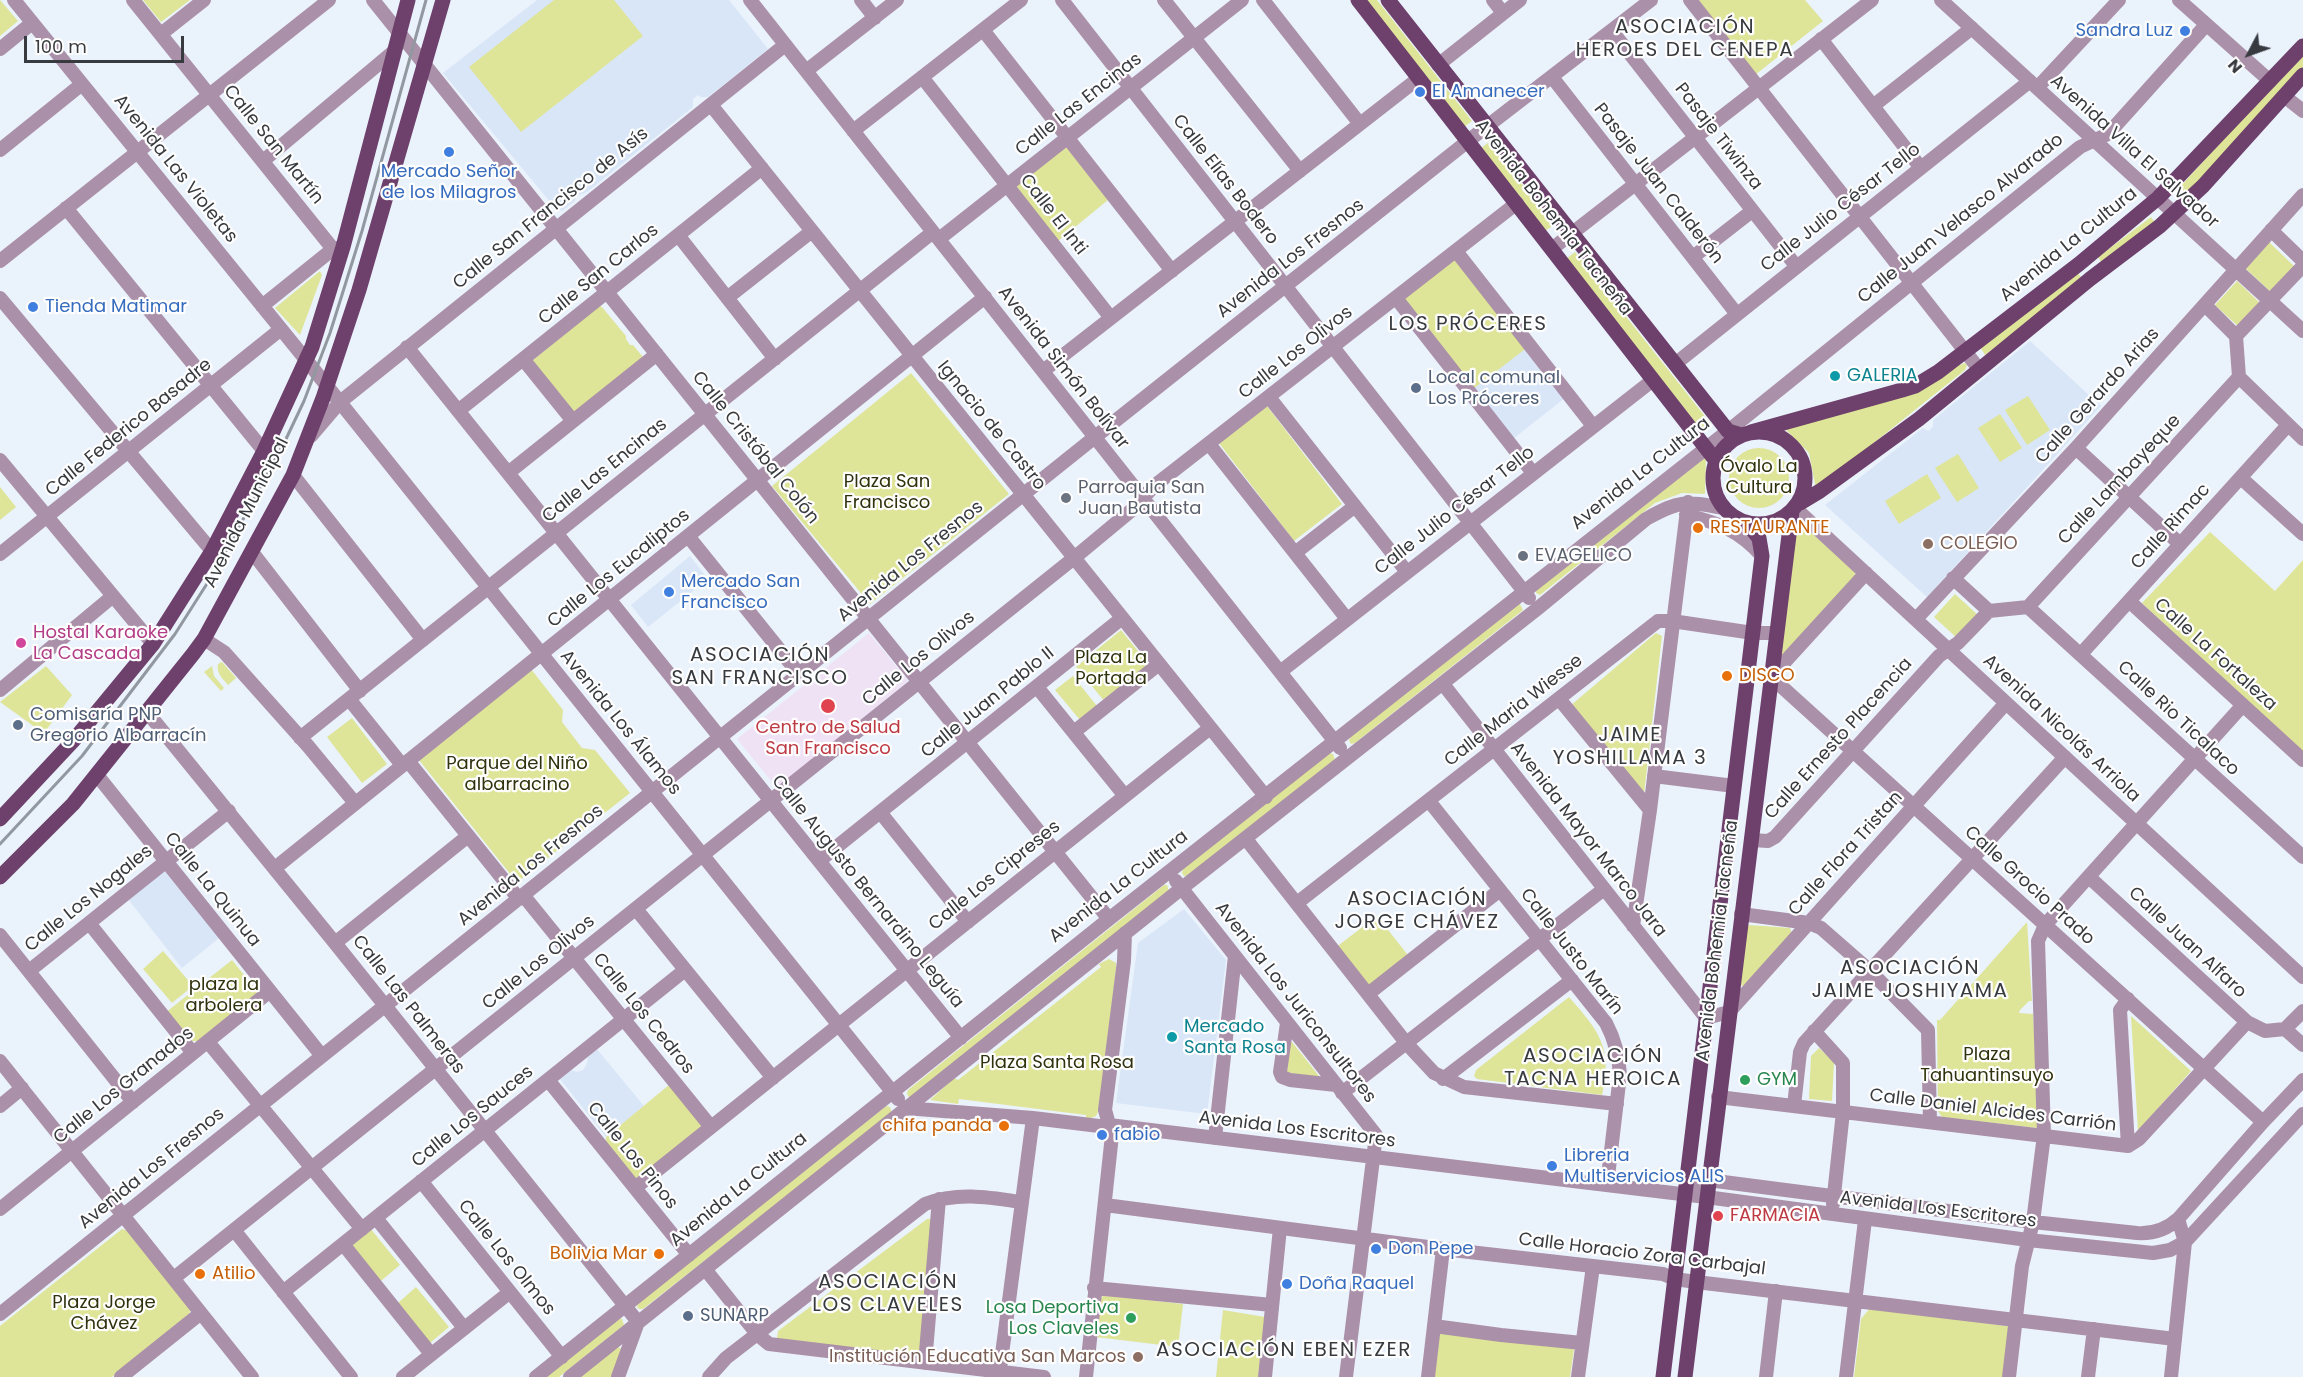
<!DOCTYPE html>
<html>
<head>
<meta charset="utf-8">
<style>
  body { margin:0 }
  #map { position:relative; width:2303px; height:1377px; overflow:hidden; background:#eaf2fc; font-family:Poppins,sans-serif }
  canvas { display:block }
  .north { position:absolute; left:2219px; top:24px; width:60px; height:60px; -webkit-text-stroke:4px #fefefe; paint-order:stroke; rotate:229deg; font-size:16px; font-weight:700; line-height:24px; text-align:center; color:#373a3e }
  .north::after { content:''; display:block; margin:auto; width:21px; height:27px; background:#373a3e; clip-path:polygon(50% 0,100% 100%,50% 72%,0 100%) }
  .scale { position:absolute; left:24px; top:36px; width:160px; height:27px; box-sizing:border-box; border:3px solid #373a3e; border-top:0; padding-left:8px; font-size:18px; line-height:21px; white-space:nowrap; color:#373a3e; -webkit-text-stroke:4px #fefefe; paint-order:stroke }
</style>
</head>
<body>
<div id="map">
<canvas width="2303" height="1377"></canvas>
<div class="north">N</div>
<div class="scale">100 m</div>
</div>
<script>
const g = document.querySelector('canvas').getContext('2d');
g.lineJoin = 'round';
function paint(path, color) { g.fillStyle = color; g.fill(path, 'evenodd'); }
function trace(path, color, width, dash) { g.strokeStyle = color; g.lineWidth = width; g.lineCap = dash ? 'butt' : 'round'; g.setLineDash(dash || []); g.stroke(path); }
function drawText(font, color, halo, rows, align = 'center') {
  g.font = font + ' Poppins,sans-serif'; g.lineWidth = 4.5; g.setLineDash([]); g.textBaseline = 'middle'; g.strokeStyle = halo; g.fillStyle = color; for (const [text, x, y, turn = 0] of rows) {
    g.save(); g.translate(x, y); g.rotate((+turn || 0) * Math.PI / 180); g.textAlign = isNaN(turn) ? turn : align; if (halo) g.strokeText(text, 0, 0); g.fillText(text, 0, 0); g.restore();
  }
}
const built = new Path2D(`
  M537,0h192l39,49 -60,48h-8l-2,-2 -5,4v8l-106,85 -10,4 -3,6 -12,9 -6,-2 -113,-136z
  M2030,341l71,65 -174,191 -102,-92 98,-77 5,3 3,-2 2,-3v-6z
  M1524,349l41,49 -51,40 -40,-50z
  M690,556l18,23 -60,48 -17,-22z
  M164,870l55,68 -37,30 -54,-69z
  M1184,909l42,51 -19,154 -91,-11 22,-160z
  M596,1048l48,58 -38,31 -46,-58 11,-9 6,2 6,-2 4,-6 1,-7z`);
const medical = new Path2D(`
  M869,633l39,48 -131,107 -40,-49z`);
const green = new Path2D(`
  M0,0l18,21 -18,15z
  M143,0h47l-29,22z
  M554,0h60l29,36 -122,96 -52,-65z
  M1365,0h12l95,121 -8,6z
  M1696,0h109l18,21 -68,54z
  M2303,53v16l-118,129 -7,-9z
  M1489,142l65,83 -9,6 -65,-82z
  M1066,146l42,54 -50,41 -43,-55z
  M2151,217l5,7 -53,41 -5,-8z
  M2269,242l26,25 -23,26 -27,-25z
  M1575,252l136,172 -9,7 -136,-172z
  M1457,258l71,89 -55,42 -71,-89z
  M320,271l2,4 -22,60 -25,-27z
  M2078,273l5,7 -98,75 -5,-8z
  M2237,281l23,22 -21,24 -24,-22z
  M599,306l3,1 24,29v3l4,6h3l10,12 -66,56 -4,-1 -40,-48v-4z
  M1965,363l2,2 -2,5 -149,119 -7,-36 -24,-24z
  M911,373l98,121 -139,110 -98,-118z
  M2028,396l22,34 -23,15 -22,-35z
  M1267,406l75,98 -48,37 -75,-98z
  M2000,414l22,34 -22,14 -22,-34z
  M1729 478a30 30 0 1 1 60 0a30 30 0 1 1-60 0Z
  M1958,454l21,34 -22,14 -22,-34z
  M1706,457l-1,37 -23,-1 -27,10 -115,92 -4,-2v-4z
  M1927,474l14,24 -42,26 -14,-23z
  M0,487l16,20 -16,13z
  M1799,522l55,48 3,8 -80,83 18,-131z
  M2210,532l65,59 28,-31v194l-161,-151z
  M1955,594l24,22 -21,23 -24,-22z
  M1517,604h3l3,6 -168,133 -4,1 -2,-3 1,-4z
  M1121,630l29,36 -45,36 -29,-35z
  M1656,633l6,3 -18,158 -74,-88z
  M222,662l14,16 -8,7c-6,-7 -12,-12 -10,-21z
  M46,666l26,29 -25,34 -8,1 -39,-28z
  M212,666l2,10 10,12 -3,3 -17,-19z
  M531,669l32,41 -1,12 20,26 13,2 35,43 -110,87h-5l-96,-120z
  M1073,676l24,30 -17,14 -25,-30z
  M352,718l35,46 -25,19 -35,-46z
  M1329,753l4,1 2,6 -147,116h-4l-2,-3 1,-4z
  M1164,885h3l2,6 -256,206h-4l-2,-3 1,-4z
  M1377,916l34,43 -42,32 -34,-43z
  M2027,922l5,79h-3l-9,9 -1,3 14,1 7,109 -3,5 -95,-11 -4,-6 -1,-91h3z
  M1749,925l41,3 2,6 -48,52 -4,-1 6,-55z
  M163,951l30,35 -21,17 -29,-34z
  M1109,959l7,4v6l-16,139 -4,8 -10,4v-5l-127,-16 -1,5 -28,-4 24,-22 4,2 143,-113 -2,-3z
  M232,960l29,36 -59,45h-14l-23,-28z
  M1569,997c30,34 44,51 33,98l-125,-16 -3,-3 2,-6z
  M2131,1016l60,55 -53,60z
  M1292,1042l27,34 -1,3 -31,-7 2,-29z
  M1819,1048l15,14 -2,39 -23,-2 2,-43z
  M669,1085l35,41v3l-69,50 -29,-36v-6z
  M886,1106l4,1 2,6 -249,196h-4l-2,-2 1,-5z
  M927,1219h6l-8,137 -144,-13 -4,-5 1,-7z
  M370,1228l30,37 -24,20 -31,-37z
  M122,1229l4,1 65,79 -2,5 -77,63h-112v-51z
  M416,1287l33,40 -19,16 -32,-40z
  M1104,1295l79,9 -5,43 -82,-10 4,-38z
  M1871,1307l142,20 -6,50h-153l7,-58z
  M1223,1310l42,7 -7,60h-42z
  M619,1318l3,1 2,6 -65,52h-14z
  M1437,1333l137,16 -4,28h-138z
  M616,1346l6,3 -9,28h-37z`);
const minor = new Path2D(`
  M14,0l297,366 587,733
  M133,0l200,249
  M373,0l736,919
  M750,0l590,748
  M861,0l14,18
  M1062,0l467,598
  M1164,0l136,171
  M1263,0l97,124
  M1493,0l10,13
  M1690,0l289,369
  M1941,0l362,331
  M2179,0l91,81
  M983,30l189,241
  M1612,31l184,235
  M161,34l43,-34
  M1821,39l100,129
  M0,49l32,-26
  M1438,65l82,-65
  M806,71l91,-71
  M922,77l189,241
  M1552,77l184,236
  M2037,88l82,-88
  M2284,96l19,15
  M711,105l555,692
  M1873,106l99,-78
  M853,131l168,-131
  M0,150l82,-66
  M263,161l130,-109
  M66,208l198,243
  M2271,230l32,31
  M678,235l97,124
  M939,239l303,-239
  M1553,248l319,-248
  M1456,251l137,175
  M1693,257l59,-46
  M0,261l329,-261
  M0,298l212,253
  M727,298l85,-67
  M1396,298l137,175
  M2205,305l31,31 3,41
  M262,306l71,-57 9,-2
  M2236,336l67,-70
  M407,347l554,691
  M523,359l50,62
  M1675,364l355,-283
  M1043,371l376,-293
  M2239,377l64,62
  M1269,397l138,175
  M458,411l304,-243
  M311,436l29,-34 445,-357
  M1209,444l138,175
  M2076,448l104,96
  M0,460l153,184
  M508,473l149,-119
  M293,475l130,165
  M2241,478l62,56
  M1795,508l508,469
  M1686,515c33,8 53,15 76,41
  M688,536l111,138
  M252,552l108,139
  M1295,553l60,-47
  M0,554l281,-225
  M1866,573l-95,104 492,445
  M1953,578l36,33
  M2129,601l174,159
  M2028,607l275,250
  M2028,607l211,-230
  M1916,619l160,-171 227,-253
  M204,639l20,13 84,94 47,57
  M2081,654l207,-229
  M1280,672l373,-292
  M1443,684l263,334 23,-6 277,-309
  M1037,687l88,109
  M0,690l113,-94
  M349,699l53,66
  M1560,700l90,110
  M147,712l188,231 303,379 -20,55
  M1074,732l85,-68
  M300,738l633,-506
  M408,761l111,138
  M97,775l225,281
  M1654,776l80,10
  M1429,801l177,222c9,17 13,32 14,52l-13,110
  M880,812l88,110
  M1246,839l161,205 27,29 30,14 153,17
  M1751,840l17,1 7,-4 164,-181 19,-13 31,-32 39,-4
  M819,861l303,-243
  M275,868l710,-571
  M2089,877l158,145 18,9 20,-2 18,-18
  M1176,881l200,254 -30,242
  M523,895l188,232
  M1297,903l361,-282h14l81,12h24
  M636,909l137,169
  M1741,914l68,9 12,5 48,42 59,60 2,92
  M89,923l104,130
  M1633,926l17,-116 38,-308
  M0,935l133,167
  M335,943l133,-107
  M29,971l200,-160
  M1368,994l132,-104
  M2128,999l-8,11 8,136
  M1287,1023l-7,49 2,5 8,3 46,5
  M2285,1029l18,16
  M1814,1031l29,32v49l-10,92
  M208,1042l154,187
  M0,1061l252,316
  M1443,1079l129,-99
  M548,1080l141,175
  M1342,1093l262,-204
  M1718,1097l410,49 11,-7 108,-117
  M0,1106l22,-18
  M1794,1106l6,-54 4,-9 261,-286
  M905,1108l128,10 66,8 10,-1 597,72 322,43 125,13 17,-3 15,-8 118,-128
  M1215,1138l20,-182
  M421,1181l141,176
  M635,1188l575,-460
  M1684,1195l24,-15 325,42 104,11c16,1 29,-3 41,-14l85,-97 40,-42
  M1105,1205l338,44 220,25 12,5 21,3 479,57
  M0,1209l270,-218
  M376,1218l88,110
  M234,1230l117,147
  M343,1244l88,110
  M705,1269l52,65 12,10 275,33
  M174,1278l900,-720 59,-49 21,-23 363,-283
  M1094,1288l178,17
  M283,1292l402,-322
  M0,1314l1095,-877 373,-296 183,-141
  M1434,1326l67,9 81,8
  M925,1363l14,-164
  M121,1377l80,-64
  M403,1377l107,-85
  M536,1377l573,-458 619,-488 352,-284 28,-13 98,-109
  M570,1377l612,-489 355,-279 109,-90c34,-19 39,-18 77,-11
  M709,1377l17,-19 199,-154c32,-12 62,-7 95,-2
  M999,1377l34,-259
  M1086,1377l26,-242 -7,-25 19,-149 1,-28
  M1265,1377l15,-149
  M1428,1377l15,-128
  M1578,1377l15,-111
  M1766,1377l10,-86
  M1846,1377l19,-157
  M2009,1377l13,-111 11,-44 11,-87 -6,-194 7,-16 198,-220
  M2088,1377l6,-48
  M2171,1377l14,-135 -7,-23`);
const major = new Path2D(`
  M1358,0l358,461
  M1388,0l340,431 13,4
  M1713 478a46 46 0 1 1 92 0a46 46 0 1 1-92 0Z
  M1751,432l151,-42 13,-4 23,-14 141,-108 79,-66 145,-152
  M1800,503l20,-12 99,-72 171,-140 70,-53 43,-40 100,-111
  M0,819l73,-78 80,-97 59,-93 52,-100 48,-104 31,-100 65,-247
  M0,877l73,-73 120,-150 11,-15 89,-164 30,-77 36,-108 84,-290
  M1663,1377l99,-821 -3,-18 -12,-15
  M1685,1377l107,-866`);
const rail = new Path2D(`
  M0,844l82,-88 93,-122 42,-66 69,-129 18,-38 26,-68 32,-102 64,-231`);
const markers = [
  [2185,31,6,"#3f7fe0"],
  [1420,92,6,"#3f7fe0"],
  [449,152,6,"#3f7fe0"],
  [33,307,6,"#3f7fe0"],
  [1835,376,6,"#0f9aa8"],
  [1416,388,6,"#5c6f8a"],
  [1066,498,6,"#6b7280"],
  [1698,528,6,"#e8710a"],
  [1928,544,6,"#8d6e63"],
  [1523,556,6,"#6b7280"],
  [669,592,6,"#3f7fe0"],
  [21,643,6,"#d1479c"],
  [1727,676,6,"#e8710a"],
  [828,706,8,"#e0444e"],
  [18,725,6,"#5c6f8a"],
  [1172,1037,6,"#0f9aa8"],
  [1745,1080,6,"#2e9e5b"],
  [1004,1126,6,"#e8710a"],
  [1102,1135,6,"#3f7fe0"],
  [1552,1166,6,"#3f7fe0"],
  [1718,1216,6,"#e0444e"],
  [1376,1249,6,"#3f7fe0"],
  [659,1254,6,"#e8710a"],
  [200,1274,6,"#e8710a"],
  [1287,1284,6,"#3f7fe0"],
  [688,1316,6,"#5c6f8a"],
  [1131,1318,6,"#2e9e5b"],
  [1138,1357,6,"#8d6e63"]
];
const shopNames = [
  ["Sandra Luz",2173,31,"right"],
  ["El Amanecer",1432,92],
  ["Mercado Señor",449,172,"center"],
  ["de los Milagros",449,193,"center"],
  ["Tienda Matimar",45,307],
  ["Mercado San",681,582],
  ["Francisco",681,603],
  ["fabio",1114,1135],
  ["Libreria",1564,1156],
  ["Multiservicios ALIS",1564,1177],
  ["Don Pepe",1388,1249],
  ["Doña Raquel",1299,1284]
];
const streetNames = [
  ["Calle Las Encinas",1079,105,-38],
  ["Pasaje Tiwinza",1718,137,52],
  ["Calle San Martín",273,145,51],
  ["Avenida Villa El Salvador",2134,152,42],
  ["Avenida Las Violetas",175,169,51],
  ["Calle Elías Bodero",1225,180,52],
  ["Pasaje Juan Calderón",1658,184,52],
  ["Calle Julio César Tello",1841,208,-38],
  ["Calle San Francisco de Asís",551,209,-39],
  ["Calle El Inti",1053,215,52],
  ["Avenida Bohemia Tacneña",1553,218,52],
  ["Calle Juan Velasco Alvarado",1961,219,-39],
  ["Avenida La Cultura",2069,245,-39],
  ["Avenida Los Fresnos",1291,259,-38],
  ["Calle San Carlos",599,275,-39],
  ["Calle Los Olivos",1296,353,-38],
  ["Avenida Simón Bolívar",1063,368,52],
  ["Calle Gerardo Arias",2098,396,-48],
  ["Ignacio de Castro",991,426,51],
  ["Calle Federico Basadre",129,428,-39],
  ["Calle Cristóbal Colón",755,448,51],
  ["Calle Las Encinas",605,471,-39],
  ["Avenida La Cultura",1641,474,-38],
  ["Calle Lambayeque",2120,480,-47],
  ["Calle Julio César Tello",1455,511,-38],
  ["Avenida Municipal",247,513,-63],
  ["Calle Rimac",2171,527,-48],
  ["Avenida Los Fresnos",911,562,-39],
  ["Calle Los Eucaliptos",619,569,-39],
  ["Calle La Fortaleza",2215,655,42],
  ["Calle Los Olivos",919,659,-39],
  ["Calle Juan Pablo II",988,703,-39],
  ["Calle Maria Wiesse",1514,711,-38],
  ["Calle Rio Ticalaco",2178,719,43],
  ["Avenida Los Álamos",620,723,51],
  ["Avenida Nicolás Arriola",2061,729,43],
  ["Calle Ernesto Placencia",1839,739,-48],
  ["Avenida Mayor Marco Jara",1588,840,52],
  ["Calle Flora Tristan",1846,854,-48],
  ["Avenida Los Fresnos",531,866,-39],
  ["Calle Los Cipreses",995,876,-39],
  ["Calle Grocio Prado",2029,886,42],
  ["Avenida La Cultura",1119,887,-38],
  ["Calle La Quinua",212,890,51],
  ["Calle Augusto Bernardino Leguía",867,892,51],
  ["Calle Los Nogales",89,899,-39],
  ["Avenida Bohemia Tacneña",1718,941,-83],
  ["Calle Juan Alfaro",2187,943,43],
  ["Calle Justo Marín",1571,952,52],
  ["Calle Los Olivos",539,963,-39],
  ["Avenida Los Juriconsultores",1295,1003,52],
  ["Calle Las Palmeras",408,1005,52],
  ["Calle Los Cedros",643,1014,51],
  ["Calle Los Granados",124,1086,-39],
  ["Calle Daniel Alcides Carrión",1993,1111,7],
  ["Calle Los Sauces",473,1117,-39],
  ["Avenida Los Escritores",1297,1130,7],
  ["Calle Los Pinos",632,1156,51],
  ["Avenida Los Fresnos",152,1169,-39],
  ["Avenida La Cultura",739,1190,-39],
  ["Avenida Los Escritores",1938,1210,7],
  ["Calle Horacio Zora Carbajal",1642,1255,7],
  ["Calle Los Olmos",506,1258,51]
];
const cultureNames = [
  ["GALERIA",1847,376],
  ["Mercado",1184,1027],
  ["Santa Rosa",1184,1048]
];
const serviceNames = [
  ["Local comunal",1428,378],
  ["Los Próceres",1428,399],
  ["Comisaría PNP",30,715],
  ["Gregorio Albarracín",30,736],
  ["SUNARP",700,1316]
];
const parkNames = [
  ["Óvalo La",1759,467],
  ["Cultura",1759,488],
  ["Plaza San",887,482],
  ["Francisco",887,503],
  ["Plaza La",1111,658],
  ["Portada",1111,679],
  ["Parque del Niño",517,764],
  ["albarracino",517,785],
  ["plaza la",224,985],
  ["arbolera",224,1006],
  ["Plaza",1987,1055],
  ["Tahuantinsuyo",1987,1076],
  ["Plaza Santa Rosa",1057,1063],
  ["Plaza Jorge",104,1303],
  ["Chávez",104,1324]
];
const worshipNames = [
  ["Parroquia San",1078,488],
  ["Juan Bautista",1078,509],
  ["EVAGELICO",1535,556]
];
const foodNames = [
  ["RESTAURANTE",1710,528],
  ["DISCO",1739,676],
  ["chifa panda",992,1126,"right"],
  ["Bolivia Mar",647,1254,"right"],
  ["Atilio",212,1274]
];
const educationNames = [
  ["COLEGIO",1940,544],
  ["Institución Educativa San Marcos",1126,1357,"right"]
];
const hotelNames = [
  ["Hostal Karaoke",33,633],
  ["La Cascada",33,654]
];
const healthNames = [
  ["Centro de Salud",828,728],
  ["San Francisco",828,749],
  ["FARMACIA",1730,1216,"left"]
];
const leisureNames = [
  ["GYM",1757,1080],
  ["Losa Deportiva",1119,1308,"right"],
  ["Los Claveles",1119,1329,"right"]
];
const neighbourhoodNames = [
  ["ASOCIACIÓN",1685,28],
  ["HEROES DEL CENEPA",1685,51],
  ["LOS PRÓCERES",1468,325],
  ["ASOCIACIÓN",760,656],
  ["SAN FRANCISCO",760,679],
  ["JAIME",1630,736],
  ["YOSHILLAMA 3",1630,759],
  ["ASOCIACIÓN",1417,900],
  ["JORGE CHÁVEZ",1417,923],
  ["ASOCIACIÓN",1910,969],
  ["JAIME JOSHIYAMA",1910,992],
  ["ASOCIACIÓN",1593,1057],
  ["TACNA HEROICA",1593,1080],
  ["ASOCIACIÓN",888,1283],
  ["LOS CLAVELES",888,1306],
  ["ASOCIACIÓN EBEN EZER",1284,1351]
];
paint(built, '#d9e6f7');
paint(medical, '#efe2f5');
paint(green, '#dfe598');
trace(minor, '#ab90a9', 14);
trace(major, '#6e406c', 15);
trace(rail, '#92989f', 3);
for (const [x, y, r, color] of markers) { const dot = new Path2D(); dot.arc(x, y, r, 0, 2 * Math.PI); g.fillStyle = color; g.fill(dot); trace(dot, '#fefefe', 2); }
drawText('18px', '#366cbe', '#fefefe', shopNames, 'left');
drawText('18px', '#373a3e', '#fefefe', streetNames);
drawText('18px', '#0d838f', '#fefefe', cultureNames, 'left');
drawText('18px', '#4e5e75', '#fefefe', serviceNames, 'left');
drawText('18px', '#30320e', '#fefefe', parkNames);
drawText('18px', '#5b616d', '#fefefe', worshipNames, 'left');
drawText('18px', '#c56008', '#fefefe', foodNames, 'left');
drawText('18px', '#785e54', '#fefefe', educationNames, 'left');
drawText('18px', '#b23c85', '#fefefe', hotelNames, 'left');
drawText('18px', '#be3a42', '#fefefe', healthNames);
drawText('18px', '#27864d', '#fefefe', leisureNames, 'left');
g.letterSpacing = '1.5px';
drawText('20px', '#373a3e', '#fefefe', neighbourhoodNames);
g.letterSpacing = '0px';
</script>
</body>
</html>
